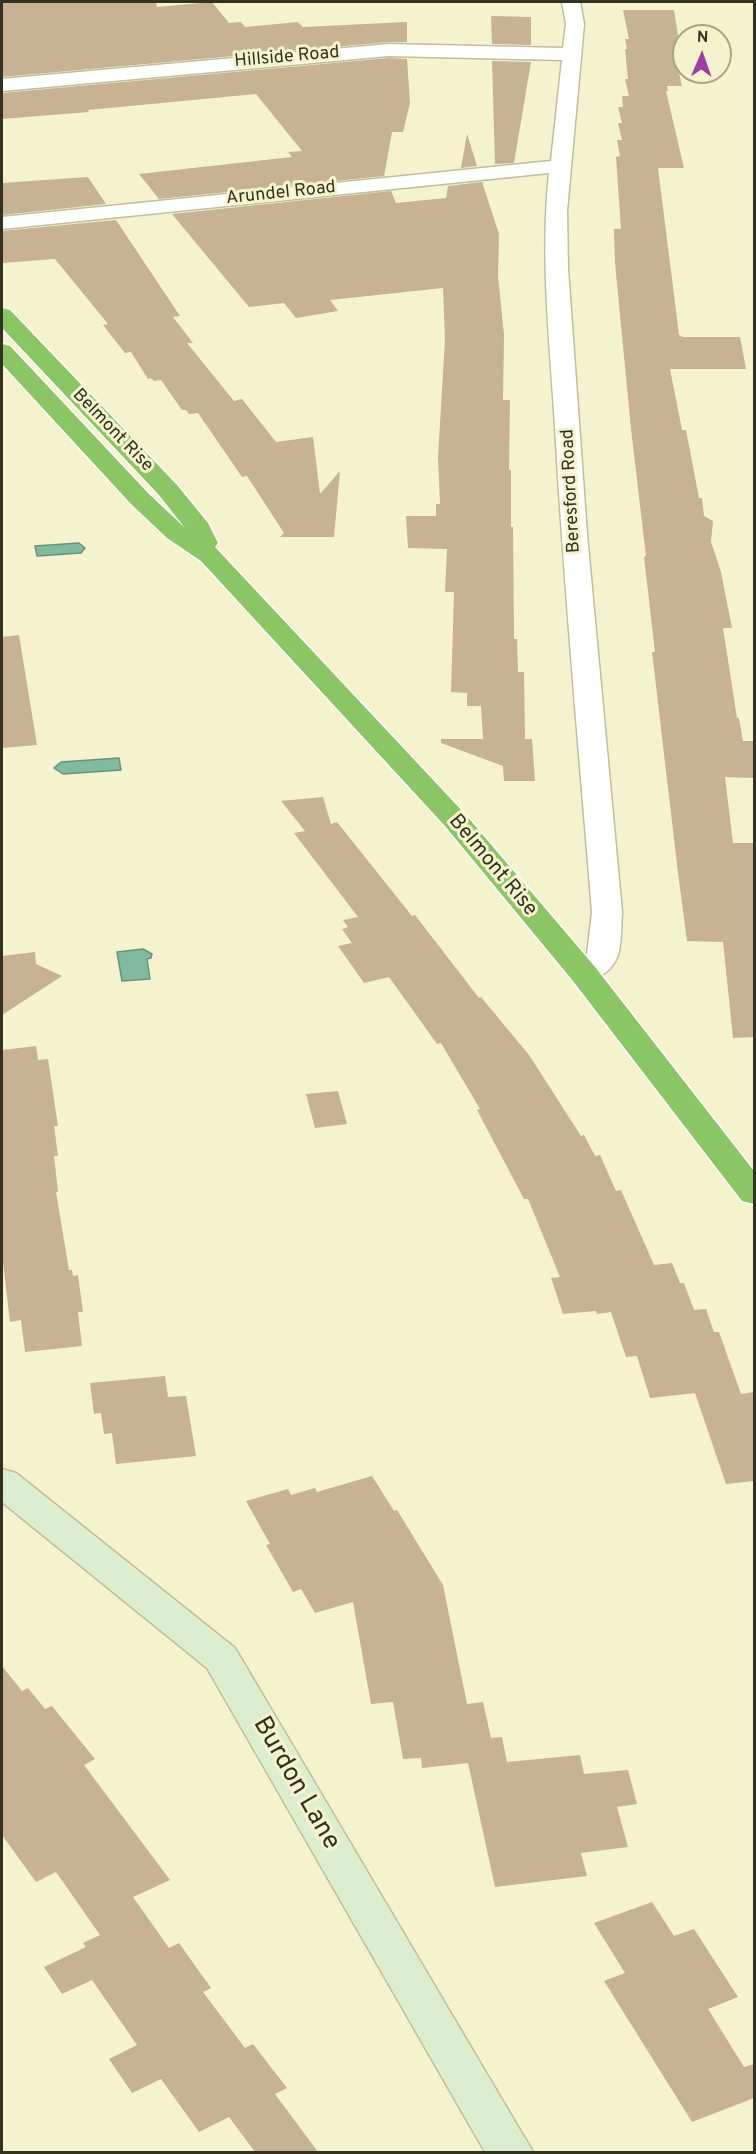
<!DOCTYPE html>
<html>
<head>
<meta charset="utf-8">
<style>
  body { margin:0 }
  #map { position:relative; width:756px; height:2154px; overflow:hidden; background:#f4f3cd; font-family:Overpass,sans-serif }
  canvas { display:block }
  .frame { position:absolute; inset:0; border:3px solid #323223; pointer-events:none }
  .north { position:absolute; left:672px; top:24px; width:60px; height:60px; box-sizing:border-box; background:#f4f3cd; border:2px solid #a6a689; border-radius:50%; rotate:2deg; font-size:16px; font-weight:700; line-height:24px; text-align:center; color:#323223 }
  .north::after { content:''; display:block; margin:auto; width:21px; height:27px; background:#9d3ea7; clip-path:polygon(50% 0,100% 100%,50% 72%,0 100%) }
</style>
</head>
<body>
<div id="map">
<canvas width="756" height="2154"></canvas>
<div class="frame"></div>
<div class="north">N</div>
</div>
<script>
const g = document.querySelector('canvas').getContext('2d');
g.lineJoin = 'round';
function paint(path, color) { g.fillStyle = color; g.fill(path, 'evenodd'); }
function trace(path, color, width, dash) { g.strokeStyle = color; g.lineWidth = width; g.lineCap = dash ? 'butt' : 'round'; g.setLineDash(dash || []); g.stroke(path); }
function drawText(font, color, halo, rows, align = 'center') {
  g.font = font + ' Overpass,sans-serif'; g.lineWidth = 6; g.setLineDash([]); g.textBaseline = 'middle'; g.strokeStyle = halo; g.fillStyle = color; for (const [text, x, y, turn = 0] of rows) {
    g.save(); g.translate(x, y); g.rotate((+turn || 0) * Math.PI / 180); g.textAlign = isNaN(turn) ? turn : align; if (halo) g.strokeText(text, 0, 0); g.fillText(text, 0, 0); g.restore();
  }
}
const water = new Path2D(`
  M79,543l6,5 -4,5 -44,3 -2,-10z
  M119,758l2,12 -58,4 -9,-6 7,-6z
  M143,949l9,5 -1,4 -4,1 3,20 -28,2 -5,-29z`);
const building = new Path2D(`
  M2,2h154l1,5 55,-5 17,21 12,-1 4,5 53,-5 5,5 104,-5v20h-18l-387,35z
  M623,10h51l7,45h-6l7,31h-15l1,5h-2l18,77h-26l21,167 4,2h57l6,32h-76l12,61h4l13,68h3l2,18 9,5 -2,21 10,30 11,56h-9l14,90h2l4,23h11v37l-29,-1 8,66h21v194l-21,1 -10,-96 -36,-1 -9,-68 -26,-221h3l-11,-95 2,-1 -15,-127 -16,-166 -1,-34h7l-5,-72 4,-1 -3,-16h5l-4,-17h4l-4,-16h5l-1,-11h7l-4,-17h3l-3,-30h2l-2,-10h4z
  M491,16l40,1v28l-39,-1z
  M389,58l18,1 3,44 -7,29h-11l-8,44 -225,23 -20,-25 153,-17 -4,-5 14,-1 -46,-57 -168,16 1,2 -87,7v-26z
  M492,61l39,1 -17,101 -19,1z
  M467,134l10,32 -16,2z
  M88,177l18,27 -104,11v-32z
  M482,182l17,52 -1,42 6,59 -1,65h7l-1,70h2v57h2l1,112h3l1,33h6l1,67h7l3,42h-31l-1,-15 -62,-23v-4h42l-2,-33h-14v-13l-16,-1 3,-100h-9l2,-43 -39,-1 -2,-32h30v-12h4l-2,-47 7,-118 -2,-51 -113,12 8,11 -42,7 -12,-15 -35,4 -77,-93 219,-23 5,12 50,-5 2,-12z
  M116,220l64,96 -7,1 20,26h-6l47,58 8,-2 34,43 37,-5 7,57 20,-23 -6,66h-54l4,-4 -37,-57 -5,1 -44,-64 -9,1 -3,-4h-4l-21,-30 -7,1 -3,-3 -3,1 -17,-27 -6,1 -22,-28 5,-1 -53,-65 -53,4v-32z
  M19,635l18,110 -35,3v-111z
  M323,797l8,27 6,-2 75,94 3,-1 64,83 2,-1 48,58 52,81 3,-1 11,21 5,-1 16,36 5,-1 33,75 18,-2 8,20h4l10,27 12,-1 8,23h5l22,62 13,-2v89l-28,3 -31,-91 -45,5 -13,-42 -11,1 -15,-45 -14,2 -1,-3 -33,3 -12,-36 9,-1 -32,-78h-4l-47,-89 3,-1 -39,-66 -4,1 -48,-67 -25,6 -26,-37 14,-3 -10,-14 6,-2 -5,-7 15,-3 -64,-84 11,-2 -24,-30z
  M35,952l1,12 26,12 -60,39v-59z
  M36,1046l2,14 10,-1 10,67h-4l4,30h-4l4,36h-2l13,78h3l1,6 5,-1 5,37h-5l4,34 -57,6 -4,-32 -11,2 -8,-68v-204z
  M338,1091l9,33 -32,4 -9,-34z
  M165,1376l3,21 18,-1 10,60 -80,8 -4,-31 -8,1 -3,-21 -7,1 -4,-31z
  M372,1476l22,35 3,-1 46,75 24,119 16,-2 8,36 11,-1 5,25 73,-7 4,19 44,-4 9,34 -20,3 11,40 -47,6 6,23 -92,11 -27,-124 -46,5 -1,-10 -18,1 -10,-57 -22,2 -18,-102 -38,11 -14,-24 -8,3 -27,-47 4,-1 -24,-43 42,-12 3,6 24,-7 2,4z
  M2,1666l20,25 6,-3 17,21 7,-3 43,53 -11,6 86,115 -37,17 36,51 10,-5 32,45 -8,4 42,56 8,-4 34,44 -12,6 43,58h-63l-26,-35 -30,15 -38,-53 -29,14 -23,-34 28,-14 -45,-65 -30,14 -18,-27 42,-20 -3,-4 17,-8 -44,-63 -20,10 -34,-47z
  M652,1902l22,34 20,-7 44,68 -30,12 36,58 10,-3v34l-62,24 -88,-141 21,-8 -31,-50z`);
const street = new Path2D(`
  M562,2h18l4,22 -17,187 1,57 19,266 35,378c-1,13 0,30 -4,43 -6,18 -27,30 -45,26l-5,-7 19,-20 5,-42c-13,-161 -28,-323 -37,-485 -5,-84 -15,-169 -6,-254l-547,56v-12l549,-56 11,-101 -173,-4 -387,35v-12l387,-35 174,4 3,-24z`);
const secondary = new Path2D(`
  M2,1469l14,4 219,175 298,504h-48l-278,-484 -205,-166z`);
const highway = new Path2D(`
  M2,308l8,2 167,175 31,38 10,20 -3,4 250,267 130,153 159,204v33l-12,-3 -169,-220 -128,-155 -244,-265 -34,-23 -36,-34 -129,-140v-20l8,2 139,148 36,34 -26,-33 -157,-167z`);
const farStreetnames = [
  ["Hillside Road",287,58,-5],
  ["Arundel Road",281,194,-6],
  ["Belmont Rise",112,431,46],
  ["Beresford Road",572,491,-93]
];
const streetNames = [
  ["Belmont Rise",492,866,50]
];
const nearStreetnames = [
  ["Burdon Lane",295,1784,60]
];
paint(water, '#80bb9f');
trace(water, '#69927a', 1.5);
paint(building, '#c7b293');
trace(street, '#c0bf9b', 3);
trace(secondary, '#c0bf9b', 3);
trace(highway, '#fff', 3);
paint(street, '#fff');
paint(secondary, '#dceed0');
paint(highway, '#8ac764');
drawText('18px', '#323223', '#f4f3cd', farStreetnames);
drawText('21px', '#323223', '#f4f3cd', streetNames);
drawText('26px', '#323223', '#f4f3cd', nearStreetnames);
</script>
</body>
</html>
